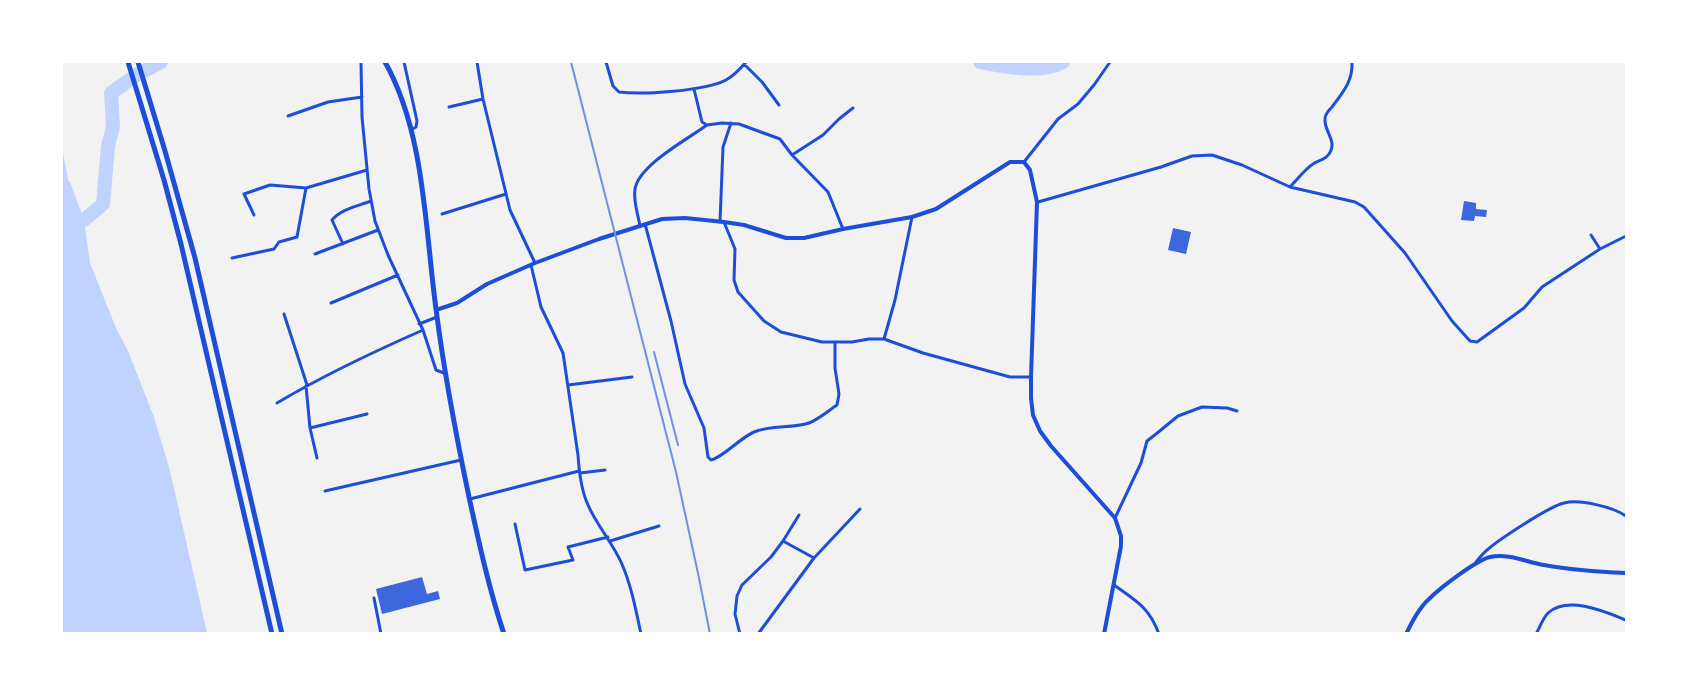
<!DOCTYPE html>
<html>
<head>
<meta charset="utf-8">
<style>
  body { margin:0 }
  #map { position:relative; width:1688px; height:695px; overflow:hidden; background:#f2f2f2; font-family:"Roboto Serif",serif }
  canvas { display:block }
  .frame { position:absolute; inset:0; border:63px solid #fff; pointer-events:none }
</style>
</head>
<body>
<div id="map">
<canvas width="1688" height="695"></canvas>
<div class="frame"></div>
</div>
<script>
const g = document.querySelector('canvas').getContext('2d');
g.lineJoin = 'round';
function paint(path, color) { g.fillStyle = color; g.fill(path, 'evenodd'); }
function trace(path, color, width, dash) { g.strokeStyle = color; g.lineWidth = width; g.lineCap = dash ? 'butt' : 'round'; g.setLineDash(dash || []); g.stroke(path); }
const water = new Path2D(`
  M62,147l6,33 2,2 14,38 6,43 26,65 12,23 26,66 16,54 37,162h-145z`);
const river = new Path2D(`
  M980,62c24,5 61,12 83,0
  M84,220l19,-16 5,-58 5,-19 -2,-34 27,-19 23,-12`);
const building = new Path2D(`
  M1464,201l12,2v6l11,1 -1,7 -11,-1 -1,5 -13,-1z
  M1173,228l18,4 -5,22 -18,-4z
  M422,577l5,17 11,-3 2,8 -58,15 -6,-25z`);
const minor = new Path2D(`
  M361,62l1,55 7,72 6,32 13,34 35,75 13,40 8,3
  M404,62l13,59 -1,6 -5,3
  M477,62l6,37 27,111 25,53
  M606,62l7,24 6,6c23,3 86,-1 107,-12 7,-4 15,-12 20,-18
  M744,64l18,18 17,23
  M694,89l8,33 5,3 15,-2 17,1 41,15 12,16 36,37 15,37
  M449,107l34,-8
  M288,116l40,-14 34,-5
  M792,155l31,-20 16,-16 14,-11
  M1024,162l34,-43 20,-15 16,-19 16,-23
  M1290,187c7,-7 15,-18 23,-23 6,-4 12,-4 16,-10 9,-13 -5,-22 -4,-35 0,-5 4,-9 7,-12 11,-15 21,-26 20,-45
  M1038,202l123,-35 31,-11 20,-1 30,10 48,22 65,15 9,5 41,46 47,68 18,20 7,1 47,-34 18,-21 58,-38 26,-13
  M442,214l64,-20
  M254,215l-10,-21 26,-9 36,3 61,-18
  M720,222l3,-75 8,-24
  M724,222l11,27 -1,31 4,12 26,29 17,11 41,10h30l17,-3h15l39,14 87,24h21
  M645,224l26,97 14,63 19,44 4,29 3,3c11,-2 29,-22 43,-28 18,-8 37,-3 55,-9 10,-4 19,-12 28,-18l2,-11 -4,-26v-26
  M640,226c-2,-12 -7,-25 -5,-37 4,-24 53,-50 72,-64
  M1591,235l9,14
  M343,244l-11,-24c9,-11 26,-14 39,-19
  M315,254l63,-24
  M232,258l42,-9 5,-7 18,-5 9,-49
  M531,265l10,42 22,46 15,102c1,16 3,35 10,50 8,19 24,37 33,57 10,22 15,48 20,72
  M331,303l67,-28
  M284,314l23,71
  M419,324l18,-7
  M884,339l11,-39 17,-83
  M568,385l64,-8
  M306,386l4,42 7,30
  M277,403c47,-28 96,-51 146,-73
  M310,428l57,-14
  M580,473l25,-3
  M325,491l136,-31
  M470,499l109,-28
  M1115,518l26,-55 6,-22 9,-7 22,-18 24,-9 25,1 10,3
  M515,524l10,46 48,-10 -5,-13 40,-10
  M610,541l49,-15
  M783,541l16,-26
  M1476,562c3,-3 6,-8 9,-10 11,-11 65,-46 79,-49 16,-4 49,4 62,13
  M1114,585c22,16 35,22 45,49
  M374,598l7,36
  M740,634l-5,-20 2,-18 5,-11 29,-28 12,-16 31,17
  M758,634l56,-76 46,-49
  M1536,634c4,-7 7,-16 12,-21 20,-18 58,-1 78,7`);
const tertiary = new Path2D(`
  M436,310l21,-7 30,-19 48,-21 64,-24 63,-20 23,-1 39,4 20,3 42,13h18l39,-9 69,-12 24,-8 74,-47h14l6,8 7,32 -6,175v21l2,17 7,16 11,15 64,72 6,18v10l-17,88
  M1406,634c6,-12 13,-26 23,-35 11,-11 46,-38 61,-42 19,-4 36,5 54,8 27,5 55,7 82,8`);
const trunk = new Path2D(`
  M385,62c40,71 40,167 51,247 8,63 20,126 33,188 10,46 20,92 35,137`);
const motorway = new Path2D(`
  M128,62l36,118 17,64 91,390
  M138,62l27,89 30,107 87,376`);
const rail = new Path2D(`
  M571,62l105,410 23,106 11,56
  M654,352l24,93`);
paint(water, '#bfd3fe');
trace(river, '#bfd3fe', 14);
paint(building, '#3d67dc');
trace(minor, '#1d4ed8', 3);
trace(tertiary, '#1d4ed8', 4);
trace(trunk, '#1d4ed8', 5);
trace(motorway, '#1d4ed8', 5);
trace(rail, '#7290e2', 2);
</script>
</body>
</html>
